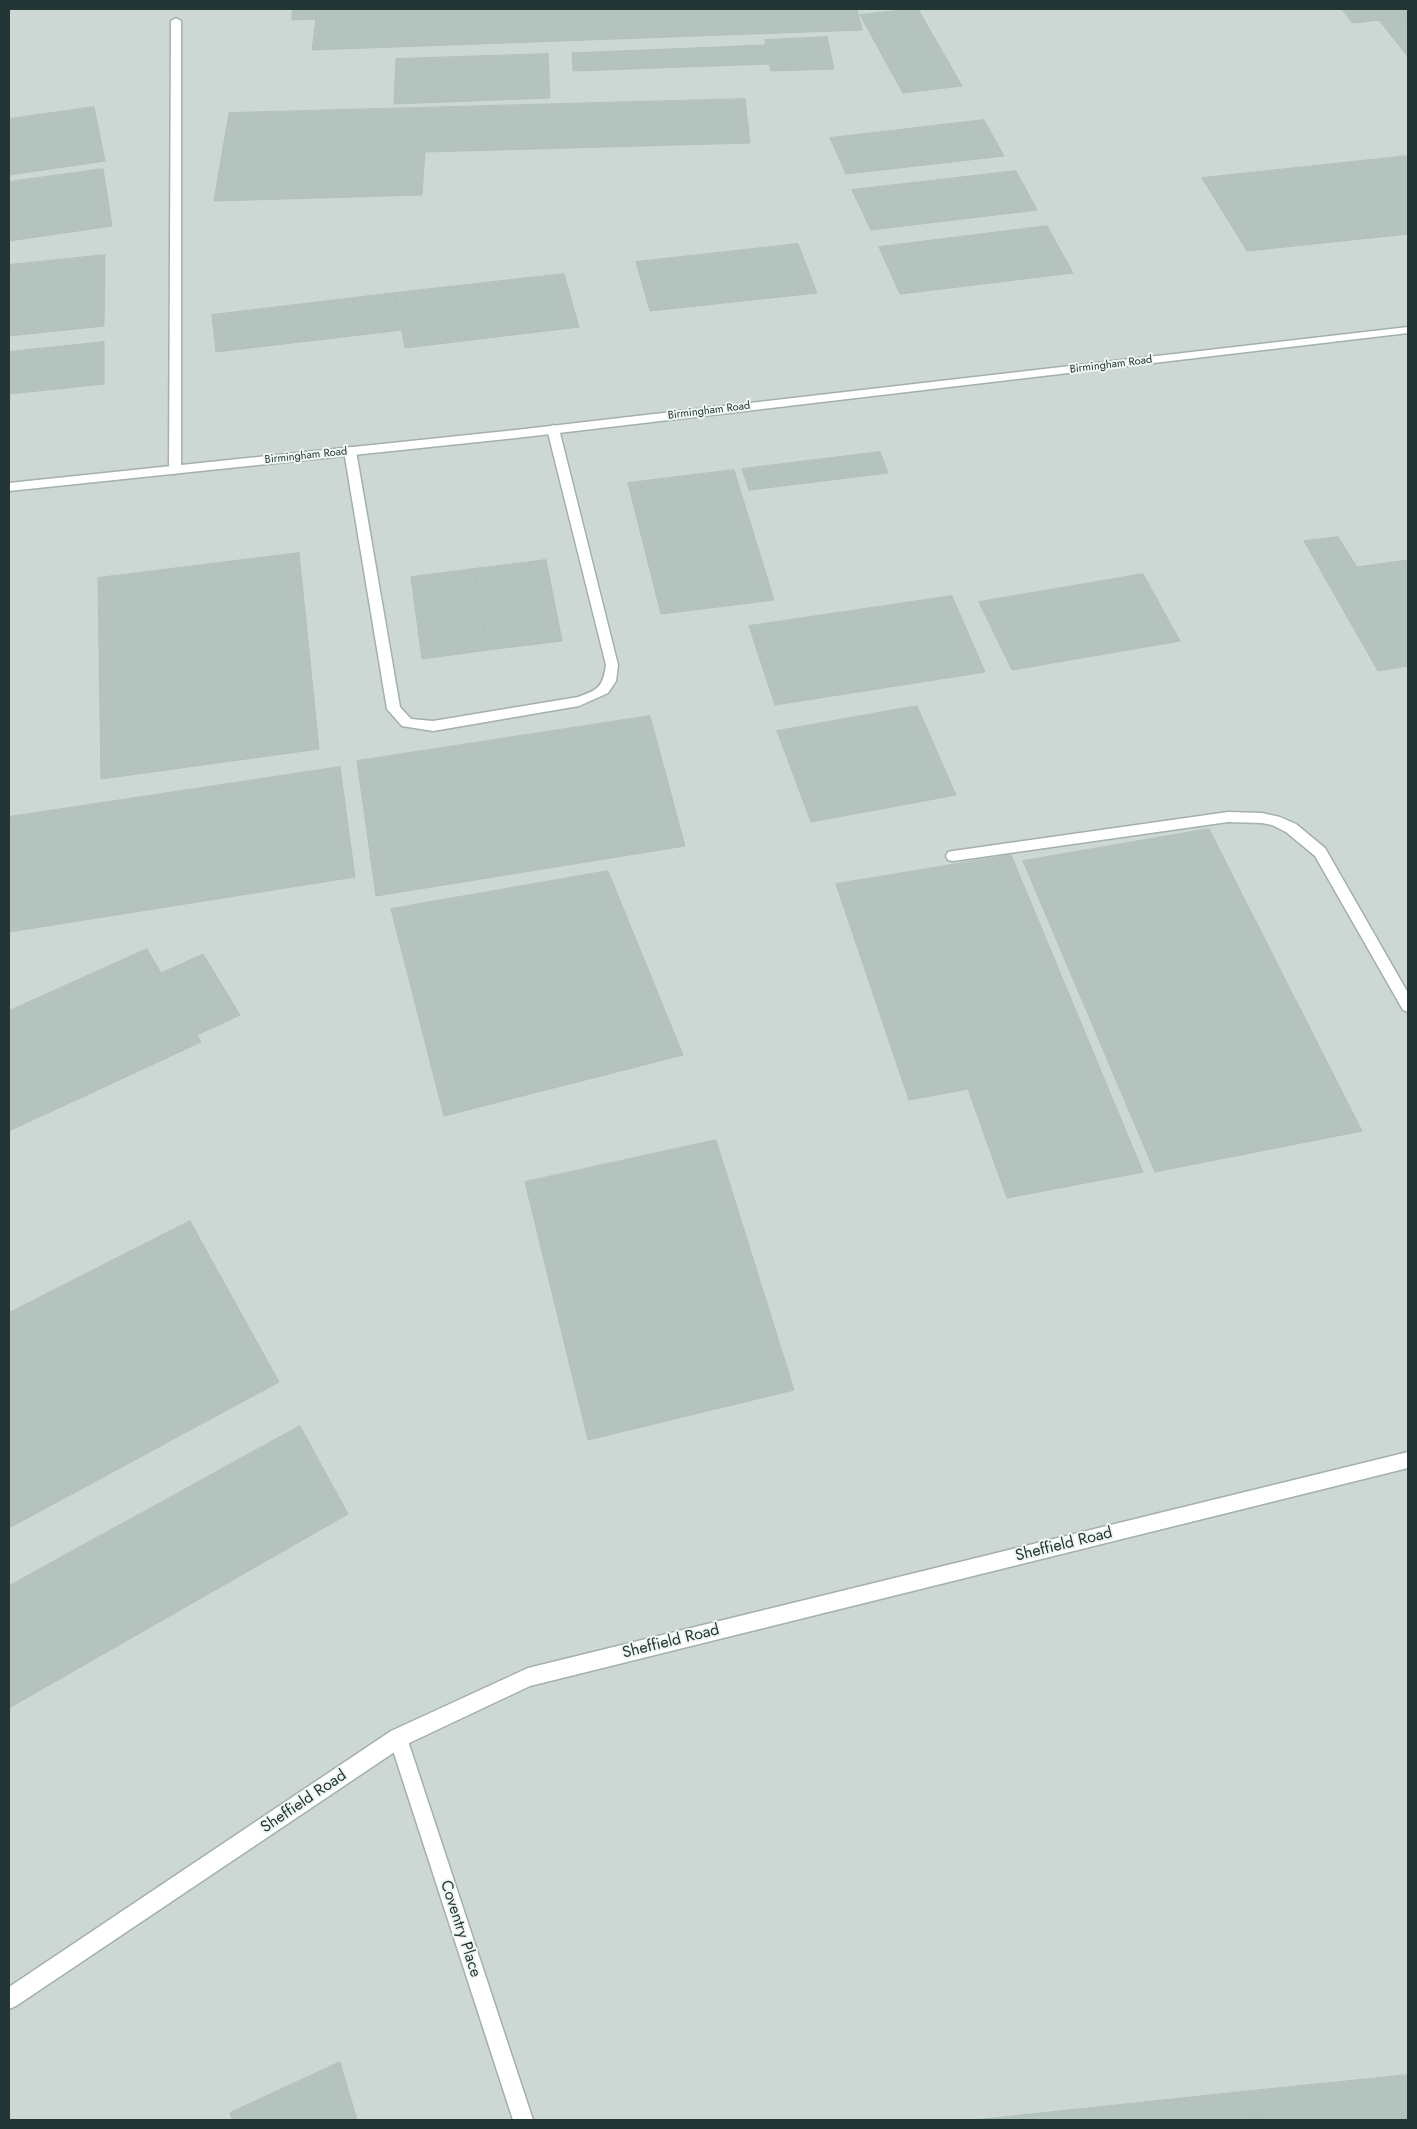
<!DOCTYPE html>
<html>
<head>
<meta charset="utf-8">
<style>
  body { margin:0 }
  #map { position:relative; width:1417px; height:2129px; overflow:hidden; background:#dfe9e6; font-family:Jost,sans-serif }
  canvas { display:block }
  .frame { position:absolute; inset:0; border:10px solid #223735; pointer-events:none }
</style>
</head>
<body>
<div id="map">
<canvas width="1417" height="2129"></canvas>
<div class="frame"></div>
</div>
<script>
const g = document.querySelector('canvas').getContext('2d');
g.lineJoin = 'round';
function paint(path, color) { g.fillStyle = color; g.fill(path, 'evenodd'); }
function trace(path, color, width, dash) { g.strokeStyle = color; g.lineWidth = width; g.lineCap = dash ? 'butt' : 'round'; g.setLineDash(dash || []); g.stroke(path); }
function drawText(font, color, halo, rows, align = 'center') {
  g.font = font + ' Jost,sans-serif'; g.lineWidth = 4; g.setLineDash([]); g.textBaseline = 'middle'; g.strokeStyle = halo; g.fillStyle = color; for (const [text, x, y, turn = 0] of rows) {
    g.save(); g.translate(x, y); g.rotate((+turn || 0) * Math.PI / 180); g.textAlign = isNaN(turn) ? turn : align; if (halo) g.strokeText(text, 0, 0); g.fillText(text, 0, 0); g.restore();
  }
}
const built = new Path2D(`
  M9,9h1399v2111h-1399z`);
const building = new Path2D(`
  M293,9h564l5,21 -550,20 4,-31 -24,1z
  M910,9h8l44,77 -59,7 -43,-78z
  M1342,9h66v8l-55,6z
  M1408,17v40l-29,-37z
  M827,37l7,32 -63,2 -2,-7 -196,7 -1,-18 194,-8 -1,-5z
  M548,54l2,44 -156,6 2,-45z
  M745,99l5,44 -325,9 -3,43 -208,6 15,-88z
  M94,107l11,54 -96,14v-56z
  M984,120l20,36 -158,18 -16,-36z
  M1408,156v78l-161,17 -45,-73z
  M103,169l9,57 -103,15v-59z
  M1016,171l21,39 -166,20 -19,-40z
  M1047,226l26,47 -173,21 -21,-47z
  M798,244l19,49 -167,18 -14,-49z
  M105,255l-1,71 -95,10v-71z
  M564,274l15,53 -174,21 -10,-55z
  M395,293l7,37 -186,22 -4,-37z
  M104,342v42l-95,10v-42z
  M880,452l8,21 -139,17 -7,-21z
  M734,470l40,130 -113,14 -33,-131z
  M1338,537l19,30 51,-7v106l-30,5 -74,-130z
  M299,553l20,196 -218,30 -3,-201z
  M546,560l16,81 -74,9 -14,-81z
  M474,569l14,81 -66,9 -11,-82z
  M1143,574l37,67 -168,29 -33,-68z
  M952,596l33,76 -210,33 -26,-79z
  M917,706l39,89 -145,27 -34,-91z
  M650,716l35,130 -309,50 -19,-135z
  M340,767l15,110 -346,55v-115z
  M1209,829l153,302 -207,41 -132,-311z
  M1011,855l132,317 -136,26 -39,-109 -59,11 -73,-216z
  M608,871l75,184 -239,61 -53,-207z
  M147,949l14,24 42,-19 37,61 -43,20 4,7 -192,89v-120z
  M716,1140l78,250 -206,50 -63,-258z
  M190,1221l89,161 -270,146v-215z
  M300,1426l48,88 -339,194v-122z
  M340,2062l17,58h-125l-2,-7z
  M1408,2075v45h-151l-6,-29z
  M1251,2091l6,29h-282z`);
const service = new Path2D(`
  M176,18l5,3v449l-6,4 -6,-4 2,-449z
  M553,425l6,4 59,236 -2,16 -8,12 -29,13 -146,25 -31,-5 -15,-17 -43,-258 6,-4 6,4 44,256 11,12 22,2 145,-24c20,-7 25,-10 28,-32l-59,-236z
  M1228,812l34,1 18,4 16,7 29,24 83,145v19l-5,-2 -88,-154 -29,-24 -14,-7 -10,-2 -34,-1 -275,39 -5,-1 -2,-4 2,-4 5,-1z
  M398,1729l7,2 2,7 126,382h-20l-124,-382 2,-7z`);
const minor = new Path2D(`
  M1408,1452v16l-878,218 -125,59 -389,261 -7,3v-22l382,-256 137,-63z`);
const tertiary = new Path2D(`
  M1408,327v6l-892,105 -507,53v-8l507,-53z`);
const farStreetnames = [
  ["Birmingham Road",1111,365,-7],
  ["Birmingham Road",709,411,-7],
  ["Birmingham Road",306,456,-6]
];
const nearStreetnames = [
  ["Sheffield Road",1064,1545,-14],
  ["Sheffield Road",671,1642,-14],
  ["Sheffield Road",304,1802,-34],
  ["Coventry Place",460,1929,72]
];
paint(built, '#cdd8d5');
paint(building, '#b5c3bf');
trace(building, '#b2c1be', 1);
trace(service, '#a3b0ad', 3);
trace(minor, '#a3b0ad', 3);
trace(tertiary, '#a3b0ad', 3);
paint(service, '#fff');
paint(minor, '#fff');
paint(tertiary, '#fff');
drawText('11px', '#223735', '#eff6f3', farStreetnames);
drawText('16px', '#223735', '#eff6f3', nearStreetnames);
</script>
</body>
</html>
